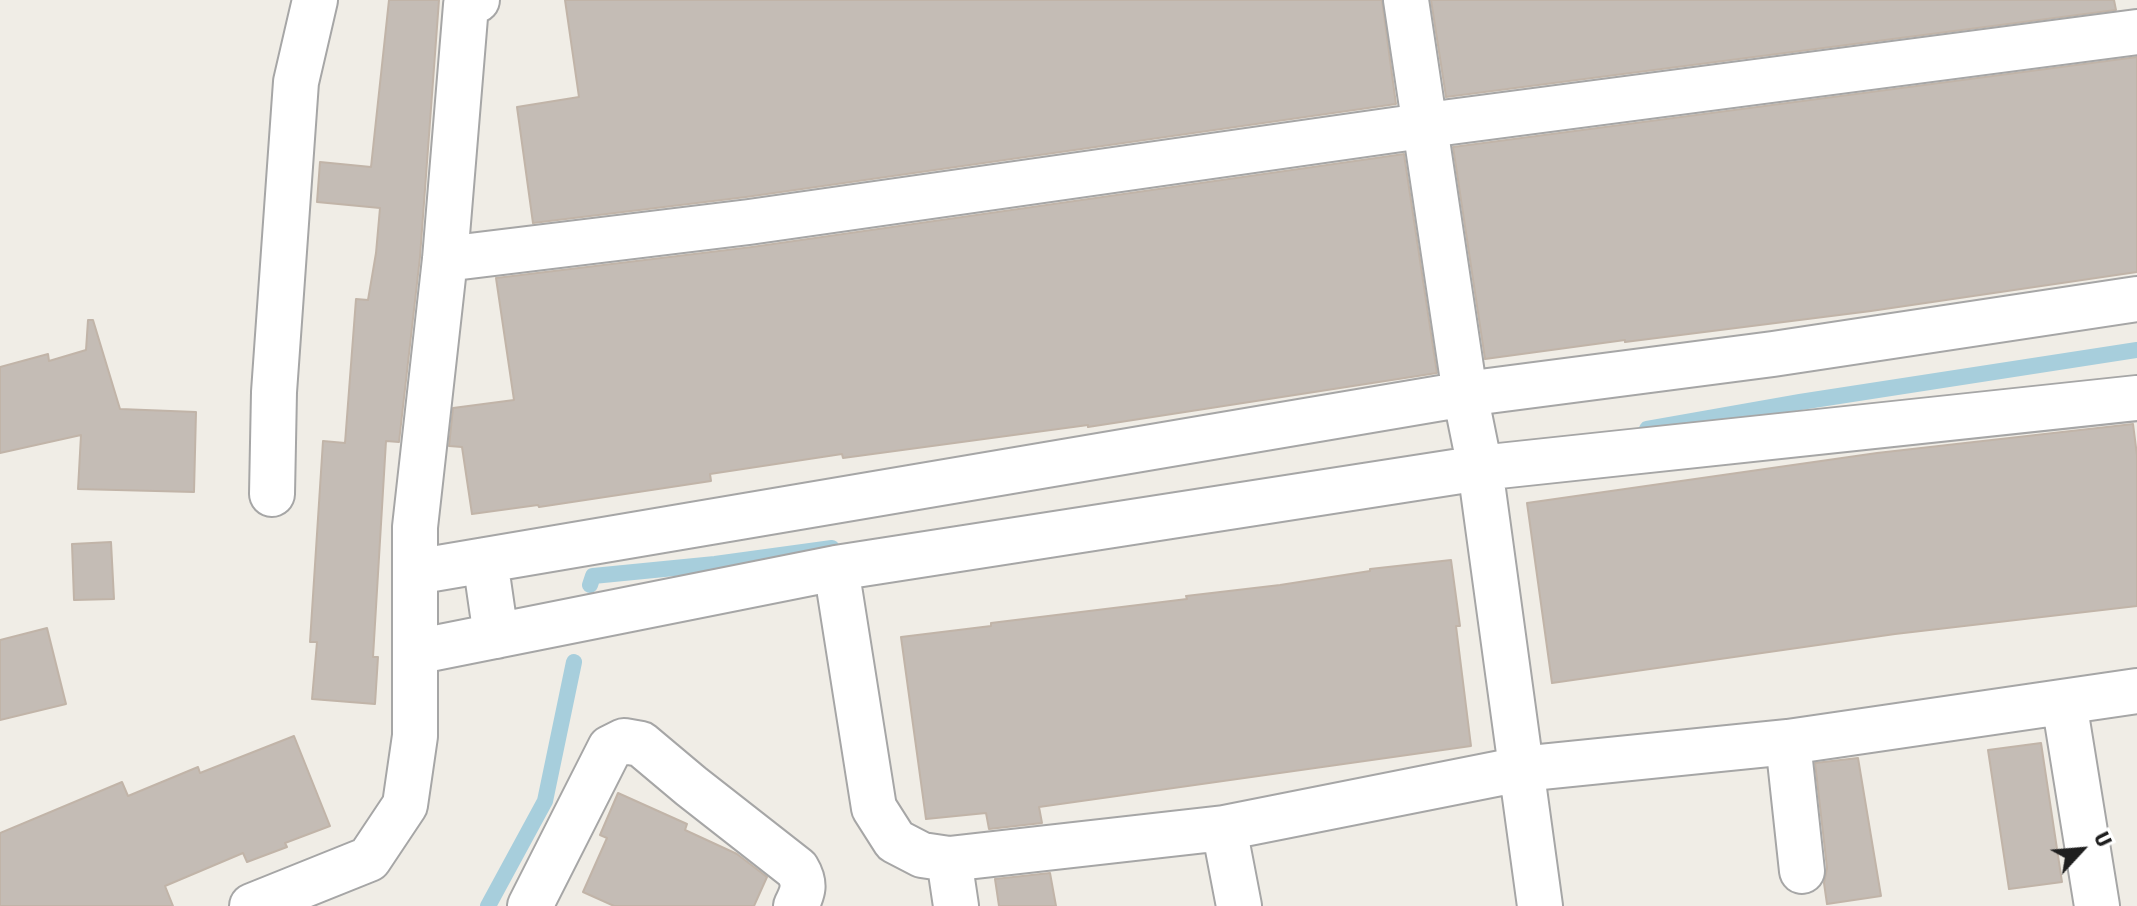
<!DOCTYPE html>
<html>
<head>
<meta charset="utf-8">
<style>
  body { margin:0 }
  #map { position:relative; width:2137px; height:906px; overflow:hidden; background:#f0ede6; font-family:"Fira Sans Condensed",sans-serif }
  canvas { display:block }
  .north { position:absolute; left:2041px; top:810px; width:80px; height:80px; -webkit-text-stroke:6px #fff; paint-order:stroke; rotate:64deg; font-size:22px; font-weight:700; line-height:32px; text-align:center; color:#1f1f1f }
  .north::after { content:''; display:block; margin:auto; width:28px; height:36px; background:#1f1f1f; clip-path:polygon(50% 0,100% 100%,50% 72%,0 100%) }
</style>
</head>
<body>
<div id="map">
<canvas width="2137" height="906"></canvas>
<div class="north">U</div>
</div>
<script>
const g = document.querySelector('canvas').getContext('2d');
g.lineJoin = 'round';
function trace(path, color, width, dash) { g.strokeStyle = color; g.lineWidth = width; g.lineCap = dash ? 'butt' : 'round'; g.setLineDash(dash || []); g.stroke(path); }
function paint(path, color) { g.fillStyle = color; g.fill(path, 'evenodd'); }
const stream = new Path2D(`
  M1647,429l153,-27 337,-52
  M590,585l3,-9 122,-12 117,-16
  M488,906l57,-105 29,-139`);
const building = new Path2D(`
  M389,0h50l-19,257 -21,185 -13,-1 -13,216h5l-3,47 -63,-5 5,-57h-7l13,-201 22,2 11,-144 12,1 8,-47 4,-45 -63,-6 3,-40 51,5z
  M565,0h817l14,104 -650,93 -213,26 -16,-116 62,-10z
  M1431,0h683l2,10 -670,87z
  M2137,57v215l-266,39 -246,31v-2l-140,19 -32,-212z
  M1404,154l33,219 -349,54v-2l-245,33 -1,-4 -132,20 1,7 -172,26 -1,-2 -66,9 -10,-67 -13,-1 4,-38 61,-8 -18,-122 256,-31z
  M88,320h5l27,89 76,3 -2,80 -116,-3 3,-54 -81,18v-86l48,-13 1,7 37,-11z
  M2133,424l4,31v151l-242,28 -343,49 -25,-180 350,-50z
  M111,542l3,57 -40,1 -2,-56z
  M1451,560l9,66h-4l15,120 -432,61 3,16 -53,6 -3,-16 -60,6 -25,-182 90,-11v-3l196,-24 -1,-3 94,-11 90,-14v-2z
  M47,628l19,76 -66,16v-80z
  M294,736l36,90 -45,17 2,4 -40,15 -4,-9 -78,33 8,20h-173v-73l122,-51 6,14 70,-29 2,6z
  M2041,743l21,139 -53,7 -21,-139z
  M1858,758l23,138 -54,8 -3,-21 3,-15 -12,-105z
  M618,793l69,31 -2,6 52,24 30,23 -13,29h-140l-31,-14 24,-54 -7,-3z
  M1050,873l6,33h-57l-4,-27z`);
const minor = new Path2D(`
  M1406,0l59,394 15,74 60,438
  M445,259l304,-37 701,-100 687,-90
  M272,494l2,-102 22,-310 19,-82
  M485,560l11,76
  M836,568l38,240 21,33 27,14 27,4 275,-31 297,-59 267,-27 349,-51
  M415,572l1050,-178 308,-40 364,-55
  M415,652l421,-84 644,-100 657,-70
  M2064,702l33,204
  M1788,742l14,129
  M1224,828l15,78
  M949,859l7,47
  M252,906l117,-47 36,-54 10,-69v-209l30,-268 21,-254 11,-5
  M530,906l80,-158 14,-7 17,3 50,42 106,83c9,15 6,23 -1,37`);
trace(stream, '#a7cedc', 16);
paint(building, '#c4bcb5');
trace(building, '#c1b4a8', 2);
trace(minor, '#a6a6a6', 48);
trace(minor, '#fff', 44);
</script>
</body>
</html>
